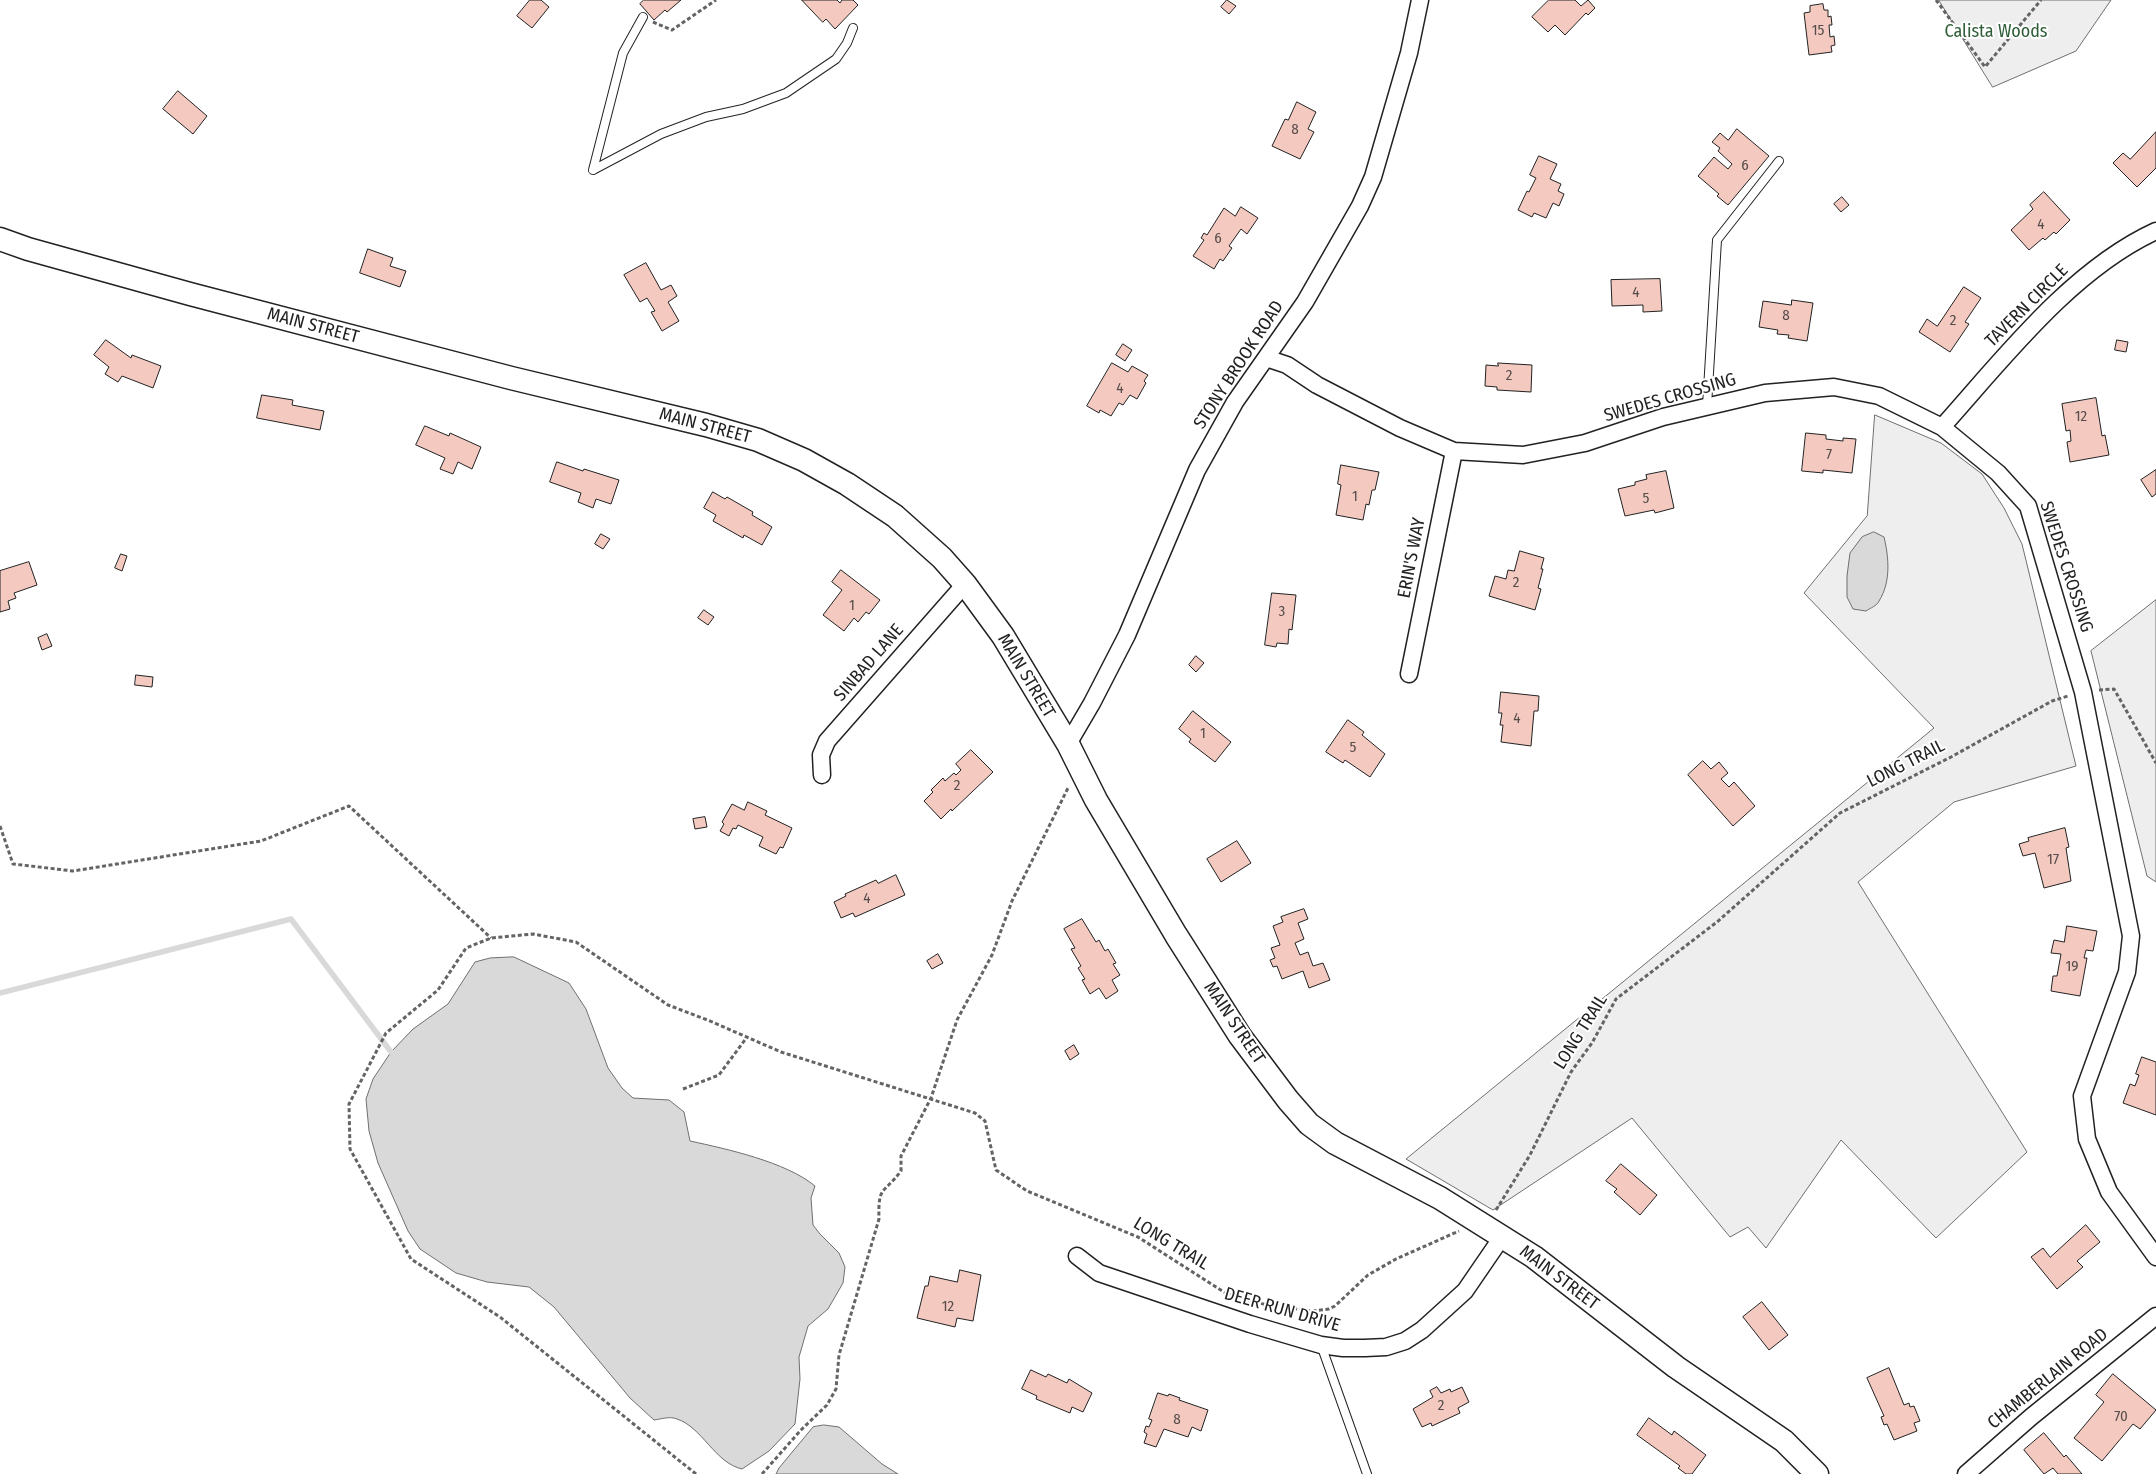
<!DOCTYPE html>
<html>
<head>
<meta charset="utf-8">
<style>
  body { margin:0 }
  canvas { display:block; background:#fff }
</style>
</head>
<body>
<canvas width="2156" height="1474"></canvas>
<script>
const g = document.querySelector('canvas').getContext('2d');
g.lineJoin = 'round';
function paint(path, color) { g.fillStyle = color; g.fill(path, 'evenodd'); }
function trace(path, color, width, dash) { g.strokeStyle = color; g.lineWidth = width; g.lineCap = dash ? 'butt' : 'round'; g.setLineDash(dash || []); g.stroke(path); }
function drawText(font, color, halo, rows, align = 'center') {
  g.font = font + ' "Fira Sans Condensed",sans-serif'; g.lineWidth = 4; g.setLineDash([]); g.textBaseline = 'middle'; g.strokeStyle = halo; g.fillStyle = color; for (const [text, x, y, turn = 0] of rows) {
    g.save(); g.translate(x, y); g.rotate((+turn || 0) * Math.PI / 180); g.textAlign = isNaN(turn) ? turn : align; if (halo) g.strokeText(text, 0, 0); g.fillText(text, 0, 0); g.restore();
  }
}
const green = new Path2D(`
  M1939,0h172l-35,51 -83,36z
  M1875,415l66,28 41,31 22,34 18,36 54,222 -122,36 -96,80 169,270 -91,86 -95,-98 -75,108 -18,-21 -18,10 -98,-119 -139,92 -87,-51 528,-431 -130,-135 63,-77z
  M2156,600v282l-9,-6 -56,-225z`);
const water = new Path2D(`
  M1874,532l10,5c5,21 7,45 -5,64 -2,5 -9,7 -13,10l-13,-2 -6,-12v-21l3,-23 12,-16z
  M514,957l55,26 17,26 22,59 14,20 11,10 36,2 15,12 6,29c37,8 96,21 125,45l-4,12 2,27 7,9 19,19 6,14 -2,16 -15,26 -20,17 -9,31 1,22 -5,45 -26,27 -27,18c-27,-6 -40,-42 -65,-50 -7,-3 -16,0 -23,1l-24,-22 -76,-91 -25,-20 -42,-5 -31,-9 -36,-24 -12,-18 -30,-68 -9,-32 -3,-32 7,-20 18,-27 22,-23 35,-25 27,-42 15,-4z
  M824,1425l15,2 43,37 16,10h-122l3,-6 34,-41z`);
const stream = new Path2D(`
  M0,993l291,-74 100,133`);
const building = new Path2D(`
  M530,0h11l8,7 -17,21 -15,-12z
  M644,0h37l-14,12 -2,-2 -11,10 -14,-16z
  M802,0h35l3,3 2,-3h11l5,5 -23,24 -9,-10 -3,3z
  M1227,0l9,6 -7,8 -8,-7z
  M1549,0h26l6,6 7,-6 7,8 -7,7 -2,-2 -21,22 -10,-10 -7,7 -16,-15z
  M1823,4l1,6h4v7l3,-1 1,9h-3l1,12 4,-1 1,9 -4,1 1,6 -23,3 -5,-42 6,-1v-6z
  M178,91l29,25 -14,18 -30,-25z
  M1297,102l19,10 -8,17 6,3 -14,27 -28,-13 13,-27 3,1z
  M1737,129l32,27 -41,49 -11,-9 2,-2 -21,-18 16,-19 14,12 4,-5 -14,-13 2,-3 -8,-6 8,-9 8,7z
  M2156,132v36l-19,19 -24,-24 10,-10 7,6z
  M1539,156l18,8 -7,15 11,5 -3,7 6,3 -5,12 -6,-3 -7,15 -12,-5 -2,4 -14,-7 9,-19 2,1 7,-14 -6,-3z
  M2044,192l26,28 -14,14 -2,-2 -9,8 -2,-2 -14,12 -18,-20 22,-21 -3,-4z
  M1842,197l7,8 -8,7 -7,-8z
  M1241,207l17,11 -11,16 -6,-5 -12,17 3,2 -9,13 -3,-2 -6,10 -21,-13 11,-16 -3,-2 3,-5 3,2 17,-27 11,8z
  M368,249l25,9 -3,8 16,5 -6,16 -40,-14z
  M646,263l15,27 10,-5 6,11 -9,6 11,19 -17,10 -11,-19 4,-1 -8,-13 -7,4 -16,-27z
  M1660,279l2,32 -19,1v-7l-31,1 -1,-26z
  M1964,287l17,11 -16,24 4,2 -19,28 -31,-20 8,-13 10,7z
  M1792,300l21,3 -6,38 -19,-3 1,-3 -12,-1 1,-4 -19,-3 4,-26 28,4z
  M106,340l25,18 1,-3 29,11 -8,22 -31,-12 -4,6 -13,-8 4,-7 -15,-12z
  M2117,340l11,2 -2,10 -11,-2z
  M1123,344l9,6 -7,11 -9,-6z
  M1112,363l16,9 4,-6 16,9 -4,6 2,2 -9,16 -7,-4 -7,10 -4,-2 -8,13 -11,-6 -1,3 -12,-7z
  M1498,363l34,2 -1,27 -34,-2v-3l-12,-1 1,-21 12,1z
  M262,395l31,5 -1,5 32,6 -4,19 -63,-12z
  M2096,398l6,38 3,-1 4,20 -39,7 -3,-20 4,-1 -1,-11 -4,1 -4,-27z
  M425,426l24,10 1,-3 31,14 -9,22 -14,-7 -5,12 -13,-5 5,-11 -29,-13z
  M1806,433l20,2v4l17,2v-3l13,1 -4,34 -29,-3v3l-21,-2z
  M557,462l26,9 1,-2 35,11 -8,24 -15,-5 -3,9 -15,-6 3,-9 -31,-11z
  M1341,465l38,7 -4,18h-3l-3,15 -3,-1 -3,16 -27,-5 5,-30 -3,-1z
  M2156,470v24l-4,3 -11,-17z
  M1666,471l8,37 -19,5 -1,-3 -29,6 -7,-27 17,-4v-3l12,-3 -1,-4z
  M713,492l12,7 2,-2 26,15 -1,3 20,12 -10,18 -18,-10 -1,3 -30,-17 3,-6 -12,-7z
  M601,534l9,5 -7,10 -8,-5z
  M1520,551l24,7 -3,11h2l-5,19 3,1 -6,21 -46,-14 6,-20 11,3 2,-9 6,1z
  M121,554l6,2 -5,15 -7,-3z
  M29,562l8,23 -23,8 2,5 -8,3 2,8 -10,3v-41z
  M841,570l39,30 -11,14 -3,-2 -8,10 -4,-4 -10,13 -21,-16 19,-25 -10,-8z
  M1272,593l24,2 -4,35 -3,-1 -1,15 -11,-1 -1,4 -11,-2z
  M704,610l10,7 -6,8 -10,-7z
  M47,634l5,12 -10,4 -4,-12z
  M1196,656l8,7 -8,9 -7,-7z
  M136,675l17,2 -1,10 -17,-2z
  M1501,692l38,4 -1,15h-4l-3,35 -30,-4 2,-17h-3l2,-12h-3z
  M1193,711l38,31 -16,20 -26,-20 2,-3 -12,-10z
  M1348,720l16,12 -2,3 23,19 -15,23 -25,-17 -2,3 -17,-11z
  M971,750l22,22 -41,39 -1,-2 -10,10 -17,-18 9,-9 -2,-2 12,-12 2,3 9,-8 2,2 5,-5 -5,-6z
  M1703,761l8,8 8,-7 9,11 -7,6 8,8 5,-5 21,24 -22,20 -45,-51z
  M748,802l19,9 -2,4 27,13 -9,20 -3,-1 -4,7 -17,-8 4,-9 -25,-12 -2,4 -3,-1 -4,8 -9,-5 4,-7 -2,-2 10,-18 12,6z
  M705,817l2,10 -12,2 -2,-10z
  M2065,828l4,19 -3,1 5,33 -27,7 -9,-35 -12,3 -4,-12 10,-3 -1,-3z
  M1237,841l14,22 -30,19 -14,-23z
  M896,875l9,20 -50,22 -2,-4 -12,5 -7,-16 12,-6 -1,-2 31,-14 2,3z
  M1304,909l4,10 -10,4 6,16 -9,4 5,12 8,-3 5,14 10,-3 7,17 -21,8 -6,-17 -21,8 -5,-13 -4,1 -3,-7 5,-2 -4,-10 9,-3 -7,-19 10,-4 -2,-5z
  M1082,919l14,23 3,-2 6,11 3,-2 8,14 -3,1 7,11 -8,5 6,11 -12,8 -7,-11 -9,6 -8,-14 3,-1 -7,-11 3,-2 -10,-17 4,-1 -11,-19z
  M2067,926l30,5 -4,20 -7,-1 -2,8h3l-7,38 -29,-5 2,-15h4l4,-22 -10,-1 3,-13 10,2z
  M938,954l5,9 -11,6 -5,-8z
  M1074,1045l5,9 -9,6 -5,-9z
  M2142,1057l14,5v53l-33,-12 7,-19 5,2 4,-11 -3,-1z
  M1621,1164l36,31 -17,20 -26,-23 3,-3 -11,-8z
  M2086,1225l14,17 -23,19 6,6 -26,22 -26,-32 12,-9 7,9z
  M960,1270l21,5 -8,46 -16,-3 -2,9 -38,-9 8,-32h3l2,-10 27,6z
  M1762,1302l26,33 -19,15 -26,-33z
  M1889,1368l15,37 5,-2 1,4 4,-1 6,15 -6,2 3,8 -23,9 -7,-16 -3,1 -3,-8 3,-1 -17,-38z
  M1031,1370l15,7 2,-3 19,9 2,-4 23,14 -9,19 -11,-5 -2,6 -34,-14 1,-3 -15,-7z
  M2113,1374l43,36 -16,19 -7,-5 -31,37 -28,-23 30,-36 -8,-7z
  M1437,1387l4,6 9,-4 1,3 11,-5 7,15 -11,6 2,5 -28,13 -1,-3 -9,4 -9,-18 20,-12 -3,-6z
  M1158,1393l10,3 1,-2 11,4 -1,2 29,10 -7,21 -9,-4 -4,10 -24,-8 -8,18 -12,-4 3,-9 -3,-2 2,-6 3,1 3,-7 -3,-1z
  M1649,1418l23,17 2,-4 32,24 -14,19h-6l-8,-6 2,-2 -43,-31z
  M2044,1433l20,24 2,-2 16,19h-24l-5,-6 -9,6 -20,-24z`);
const path = new Path2D(`
  M1936,0l49,67 56,-67
  M653,22l19,8 44,-30
  M2099,690l15,-1 42,74
  M0,826l13,38 60,7 188,-30 88,-35 142,132
  M683,1089l36,-14 28,-38
  M1496,1210l34,-55 41,-83 21,-29 24,-44 101,-77 123,-109 111,-56 101,-56 16,-5
  M696,1474l-196,-157 -89,-58 -61,-110 -1,-45 37,-71 52,-43 28,-42 25,-10 42,-4 43,8 92,63 42,16 71,31 194,61 10,8 11,49 31,21 111,46 89,57 40,11 45,6 17,-2 6,-3 33,-31 28,-16 63,-28
  M762,1474l39,-44 26,-25 9,-16 3,-34 40,-136c-1,-34 4,-24 22,-48v-15l30,-58 26,-78 35,-65 20,-54 56,-113`);
const lane = new Path2D(`
  M593,170l68,-36 45,-17 37,-8 43,-16 50,-34 11,-16 6,-15
  M593,170l30,-117 20,-36
  M1707,406l10,-166 62,-79
  M1321,1345l46,129`);
const street = new Path2D(`
  M1266,358l21,7 30,20 83,43 54,23 69,4 62,-12 78,-26 102,-24 69,-6 45,9 63,31 56,46 30,33 55,186 48,244 -4,36 -45,124 5,43 22,53 47,65
  M1942,427c61,-68 129,-157 214,-196
  M1409,674l45,-223
  M1068,744l24,-41 35,-68 70,-165 38,-68 70,-100 55,-96 13,-29 36,-124 11,-53
  M822,775l-1,-20 6,-14 138,-157
  M1077,1256l22,17 151,51 71,21 22,3h22l21,-1 19,-6 17,-11 43,-39 37,-54
  M1966,1474l65,-57 125,-101`);
const secondary = new Path2D(`
  M0,239l28,10 162,45 321,84 195,47 52,15 46,20 43,24 48,32 47,42 23,26 38,52 65,108 28,56 80,135 64,101 48,64 21,24 26,19 105,55 94,59 142,110 108,74 33,33`);
const numberNames = [
  ["15",1818,31],
  ["8",1295,130],
  ["6",1745,166],
  ["4",2041,225],
  ["6",1218,239],
  ["4",1636,293],
  ["8",1786,316],
  ["2",1953,321],
  ["2",1509,376],
  ["4",1120,389],
  ["12",2081,417],
  ["7",1829,455],
  ["1",1355,497],
  ["5",1646,499],
  ["2",1516,583],
  ["1",852,606],
  ["3",1282,612],
  ["4",1517,719],
  ["1",1203,734],
  ["5",1353,748],
  ["2",957,786],
  ["17",2053,860],
  ["4",867,899],
  ["19",2072,967],
  ["12",948,1307],
  ["2",1441,1406],
  ["70",2121,1417],
  ["8",1177,1420]
];
const parkNames = [
  ["Calista Woods",1996,32]
];
const streetNames = [
  ["TAVERN CIRCLE",2027,306,-45],
  ["MAIN STREET",313,326,15],
  ["STONY BROOK ROAD",1239,365,-57],
  ["SWEDES CROSSING",1670,398,-16],
  ["MAIN STREET",705,426,15],
  ["ERIN'S WAY",1412,558,-79],
  ["SWEDES CROSSING",2066,567,72],
  ["SINBAD LANE",869,663,-49],
  ["MAIN STREET",1026,676,59],
  ["LONG TRAIL",1906,764,-27],
  ["MAIN STREET",1234,1023,56],
  ["LONG TRAIL",1581,1032,-58],
  ["LONG TRAIL",1171,1244,31],
  ["MAIN STREET",1559,1278,37],
  ["DEER RUN DRIVE",1282,1310,16],
  ["CHAMBERLAIN ROAD",2048,1379,-39]
];
paint(green, '#eee');
trace(green, '#6f6f6f', 1);
paint(water, '#d9d9d9');
trace(water, '#6f6f6f', 1);
trace(stream, '#d9d9d9', 5.5);
paint(building, '#f3c9c0');
trace(building, '#222', 1);
trace(lane, '#222', 10);
trace(street, '#222', 19);
trace(secondary, '#222', 25);
trace(path, '#646464', 3, [4, 2.5]);
trace(lane, '#fff', 8);
trace(street, '#fff', 16);
trace(secondary, '#fff', 22);
drawText('15px', '#564c4a', null, numberNames);
drawText('18px', '#2f5e38', '#fff', parkNames);
drawText('18px', '#222', '#fff', streetNames);
</script>
</body>
</html>
